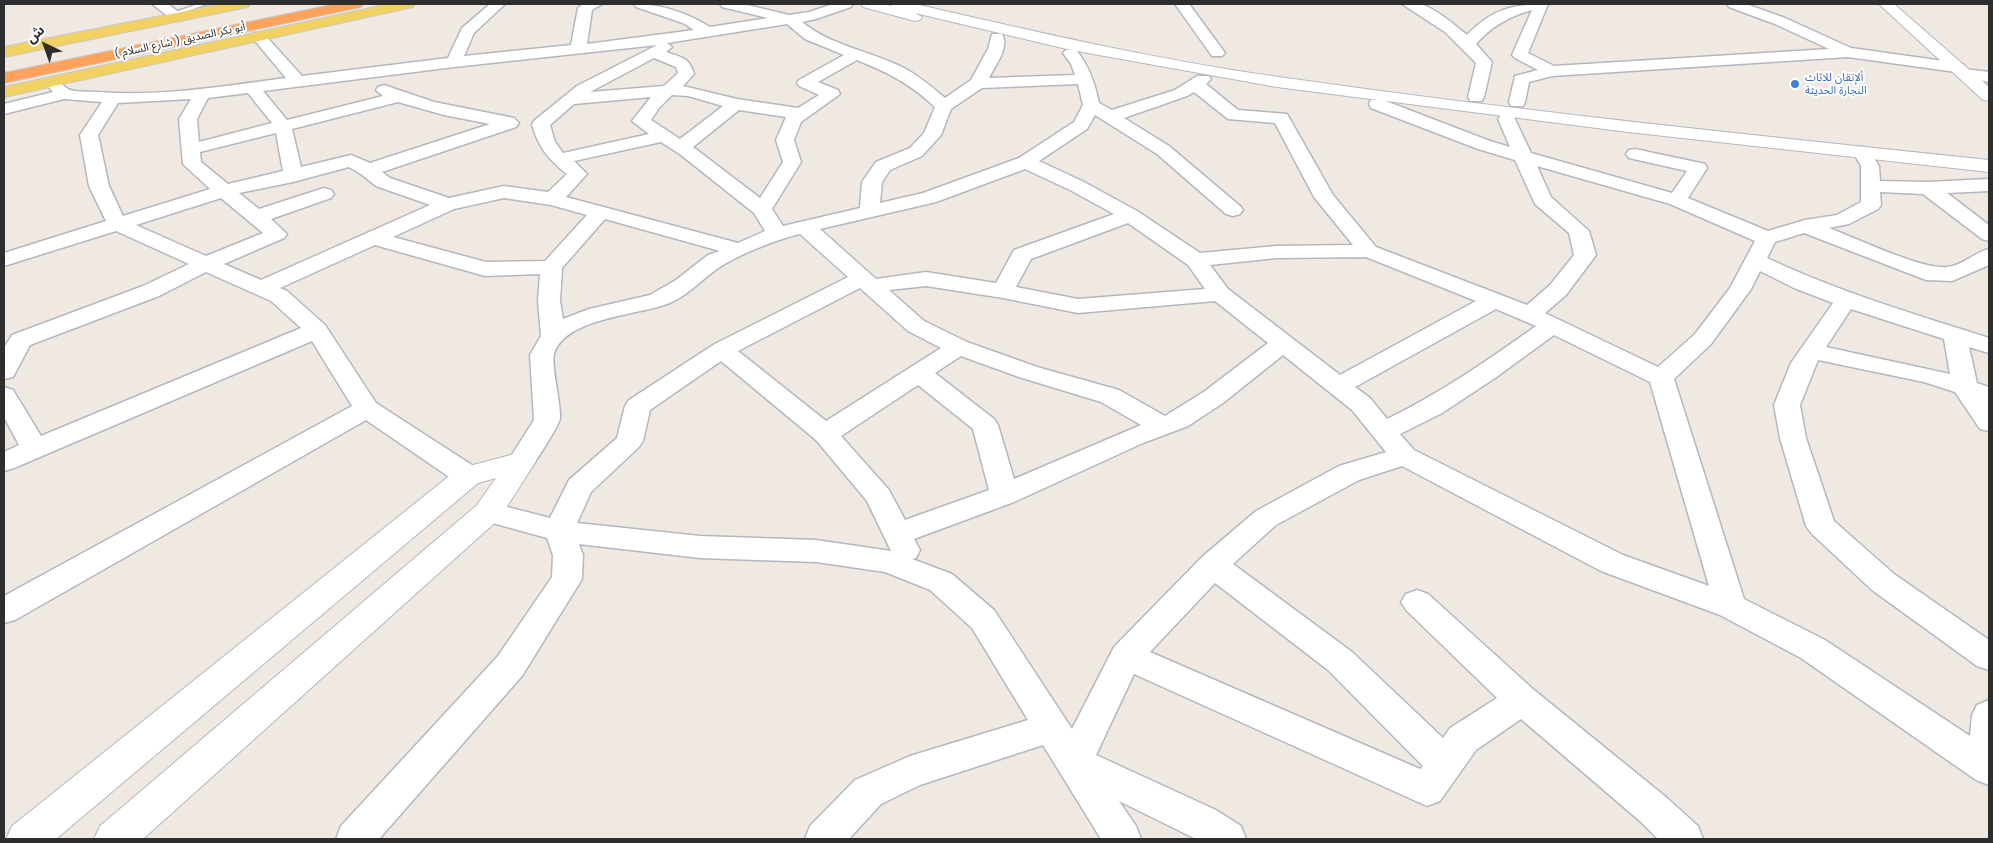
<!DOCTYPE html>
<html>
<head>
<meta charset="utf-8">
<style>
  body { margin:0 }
  #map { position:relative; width:1993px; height:843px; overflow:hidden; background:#efe9e1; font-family:Poppins,"Noto Sans Arabic",sans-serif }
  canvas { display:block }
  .frame { position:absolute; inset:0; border:5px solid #2e2e2e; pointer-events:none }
  .north { position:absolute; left:20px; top:20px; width:50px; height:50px; -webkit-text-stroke:4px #fff; paint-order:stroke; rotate:318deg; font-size:14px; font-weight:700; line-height:20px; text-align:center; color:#2e2e2e }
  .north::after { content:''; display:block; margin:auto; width:18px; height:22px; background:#2e2e2e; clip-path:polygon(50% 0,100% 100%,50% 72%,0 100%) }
</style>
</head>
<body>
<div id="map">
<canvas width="1993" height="843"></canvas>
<div class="frame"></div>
<div class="north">ش</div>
</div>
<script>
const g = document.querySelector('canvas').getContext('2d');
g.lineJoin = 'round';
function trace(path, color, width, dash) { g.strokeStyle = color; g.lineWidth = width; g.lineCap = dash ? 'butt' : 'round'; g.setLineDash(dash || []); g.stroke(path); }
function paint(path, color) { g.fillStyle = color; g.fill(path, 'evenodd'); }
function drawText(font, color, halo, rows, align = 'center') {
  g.font = font + ' Poppins,"Noto Sans Arabic",sans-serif'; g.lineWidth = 4; g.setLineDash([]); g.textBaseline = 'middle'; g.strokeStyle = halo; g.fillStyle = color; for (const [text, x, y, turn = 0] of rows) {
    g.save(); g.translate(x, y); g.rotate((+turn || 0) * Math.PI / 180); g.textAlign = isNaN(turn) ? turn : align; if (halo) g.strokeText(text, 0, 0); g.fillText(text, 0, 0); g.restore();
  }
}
const lane = new Path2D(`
  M198,4h9l-32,11 -5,-1z`);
const street = new Path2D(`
  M152,4h16l17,13 -2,3h-10z
  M490,4h15l-31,29 -10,23 107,-11 7,-37 5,-4h19l-10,6 -5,34 107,-14 -11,-7 -47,-16 -2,-3c28,0 53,9 76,23l58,-9 -46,-11 -2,-3h23l46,11 20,-3 24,-8h20l-2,3 -35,12 -14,3c29,24 69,29 102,46 15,8 28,19 41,30l26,-18 17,-31 4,-15h10c8,13 -7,32 -13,44l86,-3 -4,-11 -8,-11 3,-3h10c13,16 19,33 23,53l13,7 63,-20 22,-14h12l2,3 -5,5 32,26 49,4 46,81 43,52 151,58 23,-20 24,-30 -5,-22 -34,-29 -20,-44 -37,-11 -107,-41 -2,-4 2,-4h12l107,41 20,6 -12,-28 3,-4 6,-1 6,1 18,38 141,40 15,-22 -58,-13 -3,-4 3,-4 6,-1 70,15 2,4 -19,30 80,33 37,-11 32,-5 24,-13v-36l-8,-14 3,-4 6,-1 6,1 11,18 1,15 48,1 61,-3v12l-42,2 42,32v16l-7,-2 -59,-45 -43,-2 1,13 -3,4 -29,15 -20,4c27,10 93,42 118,39 15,-1 28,-15 42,-18v16l-37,16 -26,-1 -122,-47 -29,9 -8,16c72,34 147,56 222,80v15l-20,-6 8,36 12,4v44l-9,-2 -25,-37 -31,-10 -106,-22 -18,45 6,33 28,83 60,53 95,66v30l-12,-4 -105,-76 -61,-57 -5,-7 -26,-88 -6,-33 17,-42 42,-60 -39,-15 -34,-17 -9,18 -40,55 -37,35 70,220 81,41 145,96 2,-21 5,-10 12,-5v85l-13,-5 -175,-122 -81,-43 -119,-44 -199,-105 -43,14 -83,45 -43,39 119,88 91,86 7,-10 47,-30 -91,-88 -5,-8 5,-8 11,-4 11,4 106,96 133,108 31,28 5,13h-45l-17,-17 -120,-103 -45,31 -36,51 -13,5 -293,-132 -38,81 120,55 25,16 5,13h-50l-77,-38 17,25 5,13h-40l-58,-94 -123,40 -39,19 -32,35h-44l5,-13 45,-46 55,-24 118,-36 -56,-92 -42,-38 -45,-18 -69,-10 -116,-4 -121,-14 4,11 -1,24 -60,97 -143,163h-43l5,-13 157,-170 54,-79 1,-22 -6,-17 -69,-19 -4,-7 4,-7 10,-3 62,16 19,-38 48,-42 8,-32 4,-6 84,-55 135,-68 -48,-43c-22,5 -57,19 -77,31 -20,12 -36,33 -59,40 -29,10 -100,14 -110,49 -3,14 7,48 6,64 -1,9 -23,40 -28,49l-10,3 -10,-3 -4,-6 26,-41 -4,-65 11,-19 -3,-35 2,-27 -55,2 -110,-31 -95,43 7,3 38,34 51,78 102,66 4,7 -4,7 -10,2 -10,-2 -92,-63 -351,200 -11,3v-27l348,-190 -40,-65 -298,127 -10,3v-19l15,-7 -15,-28v-30l9,3 28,46 260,-108 -30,-27 -65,-29 -47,24 -129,49 -17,32 -9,2v-31l8,-13 131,-49 46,-22 -73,-33 -112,35v-13l102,-32 -17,-35 -9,-51 22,-33 -38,-3 -60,15v-10l49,-12 -9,-10 2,-3c13,-4 13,5 22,10 8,4 23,2 31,3 61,5 127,-6 187,-14l-35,-42 2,-3h10l39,43 146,-18 14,-30zM787,24l18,15 39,16 -45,25 -2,3 2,3 20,9 -21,13 -61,-9 -54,-13 11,-12c-5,-17 -12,-16 -28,-22l6,-5 -5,-4zM657,45l-80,41 -42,34 -3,4c6,23 17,36 35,50l-19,18 -44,-6 -55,12 -59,-20 -8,-6 134,-45 3,-4 -5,-5 -80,-16 -50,-17 -6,2 -2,3 7,6 -96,24 -24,-29 191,-24zM654,58l22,9 2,6 -14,13 -74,6zM857,60c32,13 52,23 78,47l-11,26 -14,15 -34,14 -14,20 -2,26 -77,18 -11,-17 29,-47 -7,-22 7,-18 39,-28 -2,-4 -20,-8zM1078,84l5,21 -9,17 -55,36 -96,35 -43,10 2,-21 8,-12 32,-14 19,-21 10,-26 31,-21zM1194,92l34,27 47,4 39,74 39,48 -77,1 -76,7 -63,-42 -53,-29 -45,-21 48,-32 8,-14 62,39 69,60 7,2 7,-2 3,-4 -3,-4 -71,-60 -45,-28 63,-22zM248,93l24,30 -73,19 -2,-23 11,-21zM672,95l16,1 35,10 -43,33 -29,-19 8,-12zM651,97l-19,24 17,13 -86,19 -8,-11 -5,-17 24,-21zM191,99l-12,20 4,45 27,25 -87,27 -14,-30 -11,-51 20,-32zM398,102l46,13 46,9 -120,39 -19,-8 -50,12 -9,-38zM739,110l47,7 -10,23 7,22 -23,36 -67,-51zM276,133l7,38 -55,13 -27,-22 -1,-10zM661,142l20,13 73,58 11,18 -27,12 -172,-46 21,-23 -13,-13zM1537,166l133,38 85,37 -25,47 -35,46 -37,33 -113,-54 21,-18 30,-40 -7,-24 -38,-34zM349,167l12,7 15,12 54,19 -169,75 -37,-16 60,-26 3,-4 -16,-15 60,-21 3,-4 -3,-4 -7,-2 -65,21 -20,-16 54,-11zM1025,169l45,21 44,24 -100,36 -18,33 -70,-11 -50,7 -56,-50 116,-27zM221,198l42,35 -57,23 -70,-31zM504,198l47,7 36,10 -42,46 -59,1 -93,-25 61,-28zM605,219l115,32 -12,4 -32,25 -26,15 -61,14 -26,10 -3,-18 2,-33zM1128,223l60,42 17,24 -127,10 -62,-12 15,-28zM1366,257l110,44 -136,74 -112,-86 -18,-24 66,-7zM926,286l77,12 75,15 137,-12 53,42 -63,48 -40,25 -46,-26 -82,-23 -70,-25 -43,-21 -35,-31zM860,288l48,43 33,17 -115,73 -88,-70zM1496,309l40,17c-48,34 -95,67 -149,93l-17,-21 -15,-11zM1851,309l93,30 6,35 -124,-27zM1554,335l96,47 59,204 -86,-31 -209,-105 -14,-16 42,-21 53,-35zM1283,355l69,55 34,42 -47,14 -83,45 -54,46 -88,90 -42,82 -78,-119 -42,-36 -40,-15 4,-1 4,-8 -6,-11 100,-37 129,-59 45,-17 35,-23zM961,356l58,21 82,25 40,23 -127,54 -16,-54 -4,-6 -59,-46zM721,361l95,79 51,61 24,50 -75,-11 -116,-4 -123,-13 14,-31 48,-45 4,-6 7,-31zM918,385l55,44 16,61 -84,30 -16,-30 -48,-54zM1215,583l113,87 95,96 -3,3 -270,-117z
  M1175,4h14l36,49 -3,3h-10z
  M1402,4c5,0 11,-1 17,0 14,2 37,22 48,31 25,-26 46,-31 81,-31l-20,49 26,13 275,-17 -54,-25 -46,-17 -2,-3h19l39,14 66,30 107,15 6,2 1,4 24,3v10l-32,-6 -1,-4 -108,-15 -296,19 -23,6 -4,20 -2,4h-12l-2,-4 6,-26 23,-6 -23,-12 -3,-3 20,-45c-23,6 -41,17 -56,34l16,18 -8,35 -2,4h-12l-2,-4 8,-34 -31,-31z`);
const secondary = new Path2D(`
  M861,4h22l9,2 -1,-2h24c121,28 242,56 364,73 236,34 473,58 710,83v12l-361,-40 -351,-45 -206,-37 -156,-37 7,4 -2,3 -5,1 -52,-14z
  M1879,4h15l95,83v14l-6,-1z
  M522,452l10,2 4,7 -37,58 -356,320h-49l6,-13 377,-321 19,-27 -18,5 -422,356h-50l6,-13 446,-357z`);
const primary = new Path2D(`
  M222,4h28l-2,3 -5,1 -239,49v-10z
  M389,4h26l-2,3 -5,1 -404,89v-10z`);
const highway = new Path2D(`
  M336,4h27l-2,3 -5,1 -352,75v-10z`);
const markers = [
  [1795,84,5,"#3f7fe0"]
];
const farStreetnames = [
  ["( شارع السلام ) أبو بكر الصديق",180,41,-12]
];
const farShopnames = [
  ["ألإتقان للاثاث",1805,78],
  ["النجارة الحديثة",1805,91]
];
trace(lane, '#b4b7c1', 3);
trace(street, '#b4b7c1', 3);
trace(secondary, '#b4b7c1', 2);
trace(primary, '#c9c9c9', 2);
trace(highway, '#c9c9c9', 2);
paint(lane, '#fff');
paint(street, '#fff');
paint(secondary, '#fff');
paint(primary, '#f2d163');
paint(highway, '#ffa35c');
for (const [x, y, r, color] of markers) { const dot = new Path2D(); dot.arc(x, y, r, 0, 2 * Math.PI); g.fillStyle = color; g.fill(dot); trace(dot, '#fff', 2); }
drawText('11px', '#2e2e2e', '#fff', farStreetnames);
drawText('11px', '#366cbe', '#fff', farShopnames, 'left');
</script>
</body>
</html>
